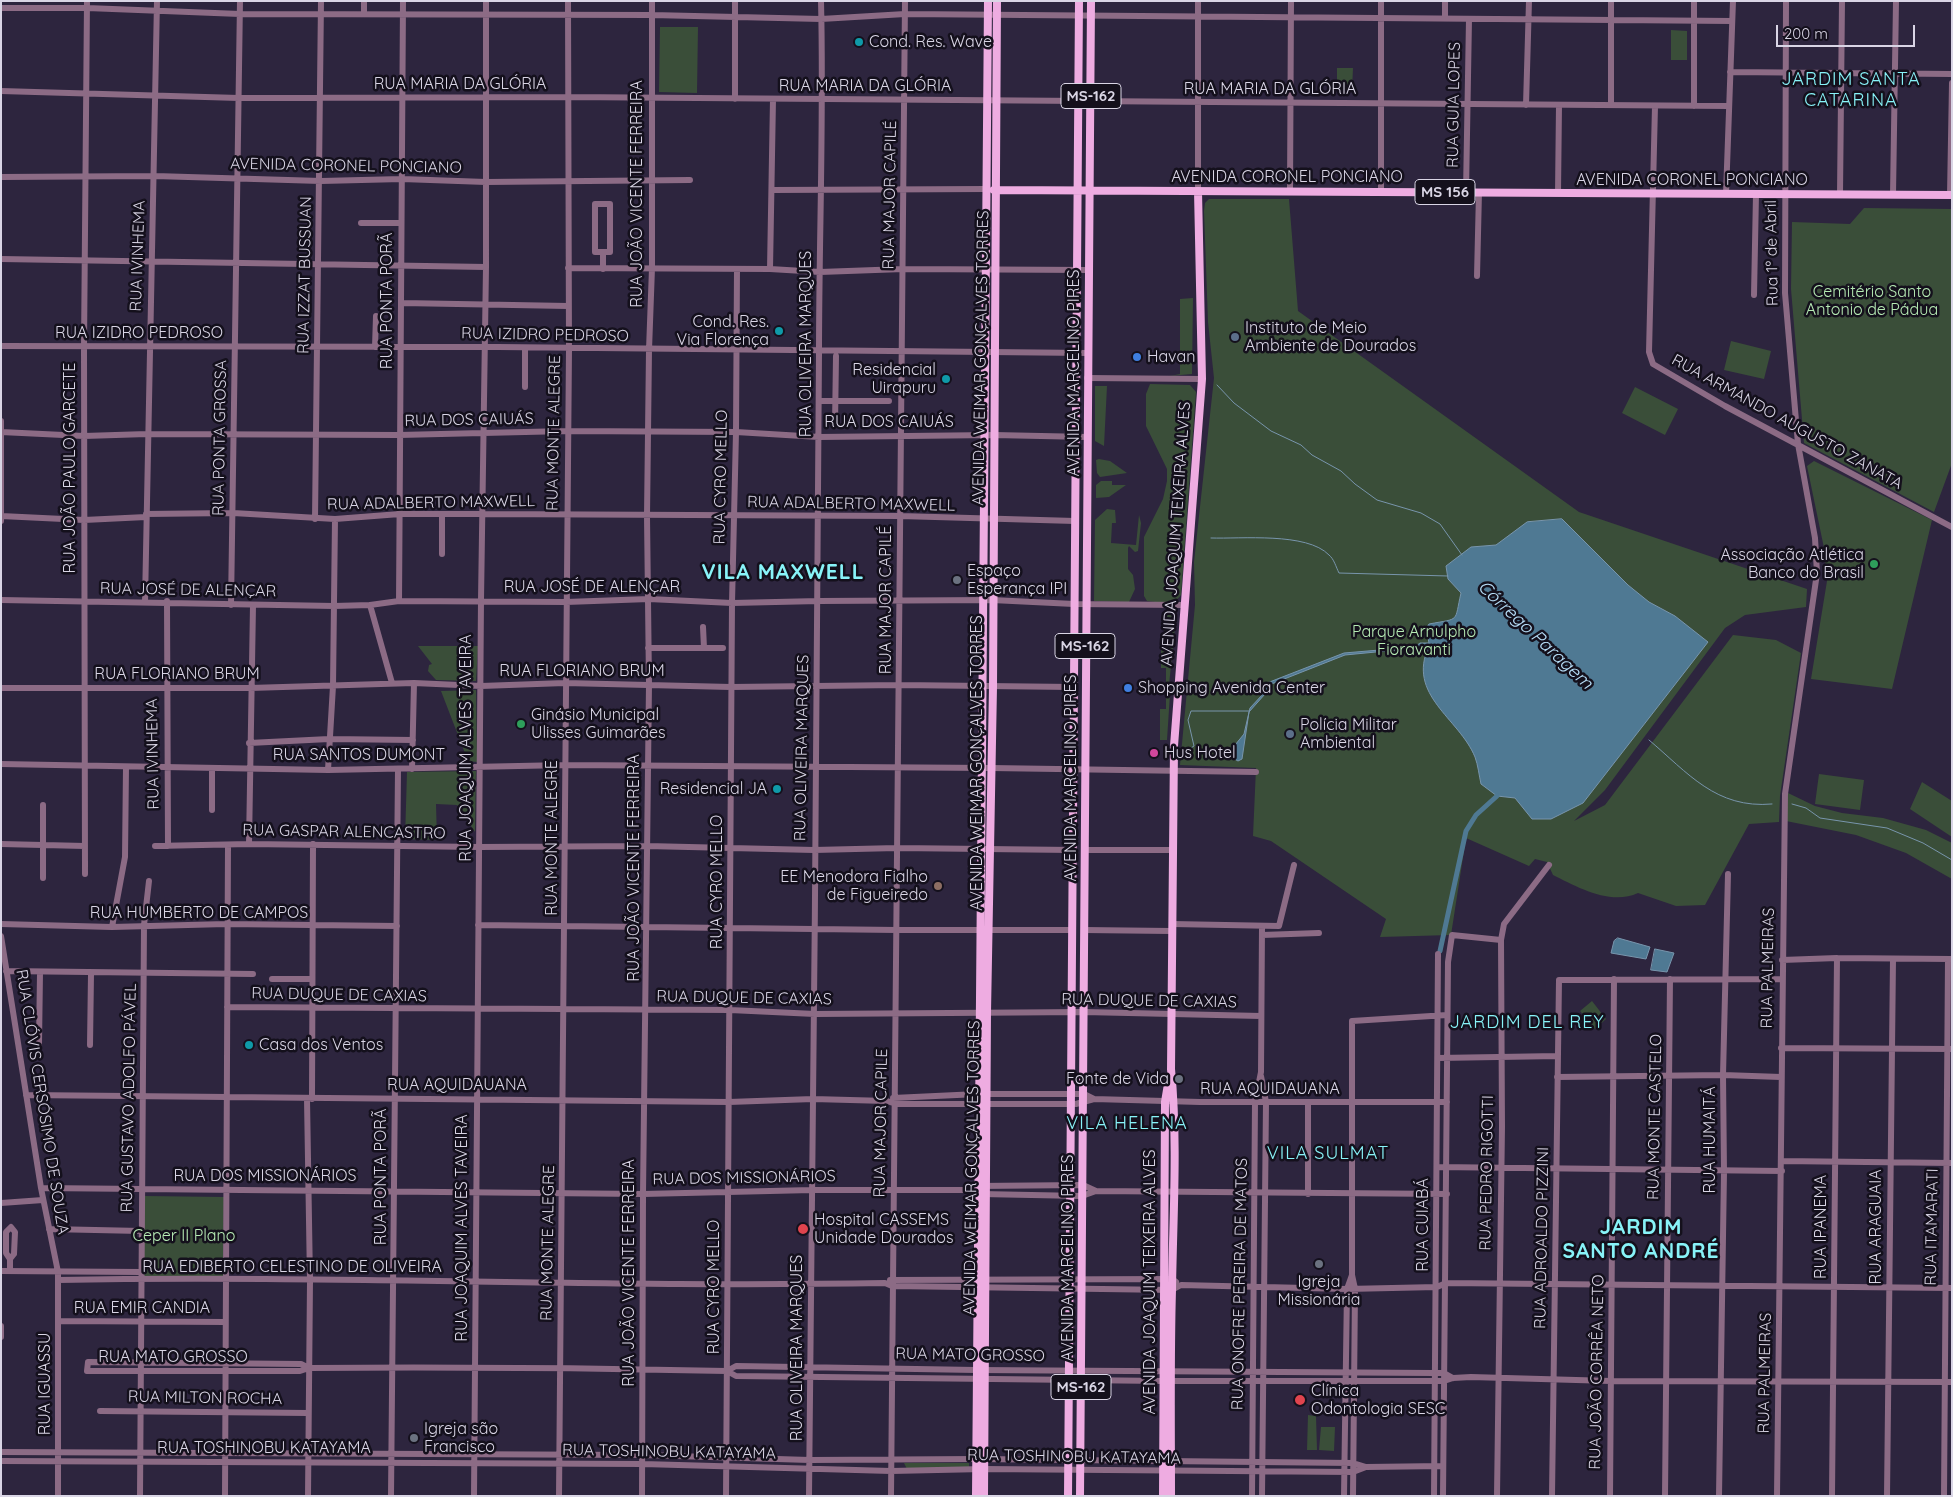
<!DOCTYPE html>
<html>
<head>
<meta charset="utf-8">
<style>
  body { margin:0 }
  #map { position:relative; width:1953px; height:1497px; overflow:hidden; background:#2d253e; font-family:Quicksand,sans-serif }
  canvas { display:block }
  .frame { position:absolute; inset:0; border:2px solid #d9d5e5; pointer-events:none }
  .scale { position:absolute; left:1776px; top:25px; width:139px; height:22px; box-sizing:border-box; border:2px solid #d9d5e5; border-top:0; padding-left:6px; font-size:15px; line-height:18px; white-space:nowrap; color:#d9d5e5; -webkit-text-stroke:4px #14101c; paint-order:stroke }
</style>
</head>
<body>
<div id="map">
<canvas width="1953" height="1497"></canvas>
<div class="frame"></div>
<div class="scale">200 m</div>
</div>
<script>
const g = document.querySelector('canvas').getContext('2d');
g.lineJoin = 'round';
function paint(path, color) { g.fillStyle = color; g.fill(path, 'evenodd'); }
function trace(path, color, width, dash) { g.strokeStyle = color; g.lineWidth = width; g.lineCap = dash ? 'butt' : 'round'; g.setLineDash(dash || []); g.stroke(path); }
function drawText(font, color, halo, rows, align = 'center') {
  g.font = font + ' Quicksand,sans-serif'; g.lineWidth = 5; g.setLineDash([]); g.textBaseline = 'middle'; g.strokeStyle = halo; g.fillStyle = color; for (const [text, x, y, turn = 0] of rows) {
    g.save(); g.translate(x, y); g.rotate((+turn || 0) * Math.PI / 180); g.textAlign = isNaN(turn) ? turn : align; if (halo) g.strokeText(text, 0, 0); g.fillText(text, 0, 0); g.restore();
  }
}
const green = new Path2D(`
  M660,27h38l-1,66 -38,-1z
  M1671,30l16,1v29h-16z
  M1337,68h16l-1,22 -15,-1z
  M1209,199h80l9,112 281,201 228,77 -1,18 -61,8 -20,13 -120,162 -31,31 31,-16 128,-170 43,5 25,13 -21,143 -1,26 -30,2 -44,81 -29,1 -38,-13c-27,13 -61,-6 -85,-18l-6,-13 -12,-3 -6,7 -63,-28 -15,97 -71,2 6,-18 -115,-78 -18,-5 3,-68 -76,-3 15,-160 -1,-43 20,-184 -6,-56 -4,-111 1,-8z
  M1864,208l88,1v254l-18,49 -130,-69 -13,-154 1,-67 58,2z
  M1193,298l-1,76 -22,2 10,-2v-75z
  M1731,341l40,10 -7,28 -40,-9z
  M1150,384l40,1 6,7 -15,203c-7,11 -23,7 -34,6l-3,-5v-59l19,-38 4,-18v-12l-21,-43v-32z
  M1095,386h12l-3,60 -9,-5z
  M1635,387l43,22 -13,26 -43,-22z
  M1099,459l11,2 17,12 -27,4 -3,-4 -1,-13z
  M1814,461l118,59 -40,169 -81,-10 16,-98 -3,-33 -17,-82z
  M1101,481h11v4h14l-17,12 -13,1v-13z
  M1107,509l8,1 1,13h-4l-1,20 25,2 3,-30 2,8 -3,28 -3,1 -6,-6 -1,2v21l5,6 2,14 -6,13 -35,-1 1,-81z
  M1163,612l10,1 3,4 -7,68 -3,-1v-16h-5v-22h3v-17l3,-1 1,-5 -5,-1z
  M418,646h60l-2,35 -40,-1 -8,-9 1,-6 3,-1z
  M476,690l1,72 -9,-1 -27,-70z
  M1166,693l4,1 -3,46h-7v-31h6z
  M476,771l-1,61 -18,-27 -21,-1 1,36 -32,-1 2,-67z
  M1819,774l45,6 -4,30 -45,-6z
  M1922,782l30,19v36l-42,-28z
  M1788,793l27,13 27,7 41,5 43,12 26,13v36l-46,-26 -50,-18 -70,-14z
  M1592,1001l14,18 -11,10 -15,-18z
  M144,1196l80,1 -1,81 -80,-2z
  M1308,1415l8,1 1,34h-10z
  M1321,1427h14l-1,24 -15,-1z
  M904,1463h65v4l-62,2z`);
const water = new Path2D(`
  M1562,519l66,66 21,17 26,14 33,26 -125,161 -32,16h-19l-17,-21 -18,-2 -16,-12c-2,-9 -3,-19 -6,-27 -16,-39 -69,-62 -46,-111l-8,-1 -4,3 -72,7 -76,30 -4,9 -16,18 -7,47 -4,2 -7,-4v-7l13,-16 6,-26 13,-14 4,-11 77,-30 71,-6 5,-4h9l-3,-15 3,-4c32,-6 25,-1 32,-31l-13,-14 -2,-13 25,-19 25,-2 31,-23z
  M1618,938l32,9 -4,12 -35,-6 3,-12z
  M1655,949l19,4 -7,19 -16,-2z`);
const stream = new Path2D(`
  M1217,385l17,18 37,28 30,14 11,10 29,16 14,13 22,16 44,13 19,11 22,31
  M1211,538c30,1 96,-6 118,17 5,4 7,12 10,18l109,3
  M1649,740c39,33 67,69 123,64
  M1181,751h5l8,-5 -6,-26 3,-9h58
  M1792,804l14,4 14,10 67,10 36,15 29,17`);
const canal = new Path2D(`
  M1440,951l26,-120 10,-16 21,-19`);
const minor = new Path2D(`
  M1381,1v191
  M1,8h86l153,6 412,1 169,4 84,-5 827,7
  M364,14v-13
  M1445,18v-17
  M1730,72l222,2
  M1,91l238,7 329,-1 1161,9
  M735,99v-98
  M1526,105l3,-104
  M1611,105v-104
  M1655,106l-6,246 4,12 72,42 227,121
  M1694,106v-105
  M1,177l154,-1 166,5 81,-2 84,3 204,-2
  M772,190l215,-1
  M1198,191v-190
  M1290,191l1,-190
  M1466,192l3,-173
  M1558,193l1,-88
  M1726,194l7,-193
  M1840,194l2,-193
  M1893,195l3,-194
  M1950,195l2,-112
  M595,204h15v48h-15z
  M361,223h40
  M603,252v17
  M1,259l485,8
  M568,268l202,1 50,3 83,-3 185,1
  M770,269l3,-170
  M1477,276l2,-84
  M1754,295l2,-101
  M402,303l166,3
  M1,346l497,1 589,6
  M375,347l1,-31
  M1087,378l115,1
  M525,387v-39
  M819,401h70
  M1,421v100
  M835,425l1,-69
  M1,432l83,4 63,-2 252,1 168,-4 169,1 83,5 175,-2 94,2
  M146,514l87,-1 102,6 65,-5h82l418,2 175,5
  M1,516l83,4 62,-3
  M315,519l6,-518
  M442,554v-39
  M1,600l333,6 36,-1 29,-4 167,1 83,-3 83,4 87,-2 173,-1 82,4 110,1
  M167,601l1,245
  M399,601l4,-600
  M145,602l12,-601
  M231,605l9,-604
  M370,605l22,78
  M703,627l1,21
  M648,648h75
  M1,688h249l164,-5 67,3 84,-3 166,4 168,-2 174,2
  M249,743l80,-4 84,1
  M1,764l327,6 238,-5 425,3 265,4
  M212,769v41
  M412,769l2,-86
  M328,770l5,-84 2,-167
  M1,844l84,2
  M249,844l4,-239
  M155,846l94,-2 230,3 168,-1 167,4 83,-2 176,2
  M1085,850h87
  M85,874l-1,-527 3,-346
  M43,878v-73
  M1,924l111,3 114,-3 171,2
  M1172,924l107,2 15,-61
  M478,925l419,5h176
  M112,927l13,-70 1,-90
  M1084,930l87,1
  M1262,935l57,-2
  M1,936l40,252 17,84v224
  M1782,960l55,-2 114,1
  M6,971l247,3
  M272,979h40
  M227,1007l503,3 85,4 269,-2 177,4
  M39,1044l1,-71
  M90,1045l1,-71
  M1781,1048l171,1
  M1438,1058l120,-2
  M1261,1076l5,26 -4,394
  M1557,1077l166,-2 58,2
  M26,1095l703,7 84,-3 74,2 9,3h180l18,-5 106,3h247
  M893,1098l85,-4h106l10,5
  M307,1099l3,182 -2,215
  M312,1099l1,-255
  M1781,1161l171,2
  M1437,1167l345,4
  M41,1188l602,6 169,-4h156l9,-4 106,-1 13,6
  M981,1194l101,2 14,-5 351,3
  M1308,1194v-92
  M1,1203l42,-3
  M49,1229l92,2
  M1,1271l140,1
  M10,1271v-12l-4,-6v-21l5,-5 4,5 -1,22 -4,5
  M58,1280c276,-5 552,8 827,3l7,3 280,4 9,-5 166,4 90,-2 9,-4 506,5
  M890,1280l282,-1 4,3
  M58,1321l167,1
  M1,1326v11
  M309,1368l-8,-4 -213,-2 -1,9h213l9,-3c139,-1 279,0 418,3l9,5 427,5h281l9,-3 18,-1 140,4 341,1
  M727,1371l9,-5 240,4 458,3h10l9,5
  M100,1411l208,2
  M1,1452l642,3 167,5 168,-1 375,4 13,4 77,-1
  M1,1461l642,3 248,7 93,-2 369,3 13,-5
  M140,1496l4,-571 5,-44
  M225,1496l3,-651
  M391,1496l7,-727
  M474,1496l7,-896 5,-333v-266
  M559,1496l10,-1147 -1,-348
  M642,1496l1,-302 6,-510 -2,-168 2,-166 3,-82v-267
  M726,1496l6,-893 4,-171 1,-163
  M809,1496c2,-381 10,-761 10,-1142 0,-117 5,-235 2,-353
  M891,1496l14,-1495
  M1252,1496l3,-394 6,-30 1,-146
  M1344,1496l3,-207 5,-14
  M1353,1496l2,-207 -3,-14v-254l95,-6
  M1434,1496l4,-542
  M1443,1496l5,-534 4,-27 49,5
  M1497,1496l5,-370 -1,-186 3,-16 45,-59
  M1552,1496l7,-516 223,-1
  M1610,1496l4,-517
  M1665,1496l5,-517
  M1719,1496l5,-324 -1,-97 5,-201
  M1777,1496l8,-702 32,-221 -2,-35 -17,-94 -13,-151 1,-292
  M1832,1496l5,-538
  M1887,1496l6,-537
  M1944,1496l4,-537`);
const major = new Path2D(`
  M994,190l958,5
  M976,1496l12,-1495
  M984,1496l3,-484 6,-325 4,-686
  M1068,1496l11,-1495
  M1080,1496l11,-1495
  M1163,1496l2,-394 4,-24
  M1171,1496c0,-69 -1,-138 1,-206 1,-74 6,-147 -1,-221l3,-323 28,-367 -4,-188`);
const markers = [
  [859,42,5,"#0f9aa8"],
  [779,331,5,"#0f9aa8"],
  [1235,337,5,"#5c6f8a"],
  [1137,357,5,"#3f7fe0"],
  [946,379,5,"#0f9aa8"],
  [1874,564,5,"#2e9e5b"],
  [957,580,5,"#6b7280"],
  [1128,688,5,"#3f7fe0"],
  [521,724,5,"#2e9e5b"],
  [1290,734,5,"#5c6f8a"],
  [1154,753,5,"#d1479c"],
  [777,789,5,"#0f9aa8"],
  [938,886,5,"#8d6e63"],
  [249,1045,5,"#0f9aa8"],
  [1179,1079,5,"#6b7280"],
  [803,1229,6,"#e0444e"],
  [1319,1264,5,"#6b7280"],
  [1300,1400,6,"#e0444e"],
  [414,1438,5,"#6b7280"]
];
const shields = [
  [1091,96,60],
  [1445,192,60],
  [1085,646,60],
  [1081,1387,60]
];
const shieldNames = [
  ["MS-162",1091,96],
  ["MS 156",1445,192],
  ["MS-162",1085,646],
  ["MS-162",1081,1387]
];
const poiNames = [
  ["Cond. Res. Wave",869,42],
  ["Cond. Res.",769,322,"right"],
  ["Via Florença",769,340,"right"],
  ["Instituto de Meio",1245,328],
  ["Ambiente de Dourados",1245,346],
  ["Havan",1147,357],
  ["Residencial",936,370,"right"],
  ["Uirapuru",936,388,"right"],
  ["Associação Atlética",1864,555,"right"],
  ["Banco do Brasil",1864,573,"right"],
  ["Espaço",967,571],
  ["Esperança IPI",967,589],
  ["Shopping Avenida Center",1138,688],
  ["Ginásio Municipal",531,715],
  ["Ulisses Guimarães",531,733],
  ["Polícia Militar",1300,725],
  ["Ambiental",1300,743],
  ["Hus Hotel",1164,753],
  ["Residencial JA",767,789,"right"],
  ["EE Menodora Fialho",928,877,"right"],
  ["de Figueiredo",928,895,"right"],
  ["Casa dos Ventos",259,1045],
  ["Fonte de Vida",1169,1079,"right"],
  ["Hospital CASSEMS",814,1220],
  ["Unidade Dourados",814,1238],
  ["Igreja",1319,1282,"center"],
  ["Missionária",1319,1300,"center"],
  ["Clínica",1311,1391],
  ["Odontologia SESC",1311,1409],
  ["Igreja são",424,1429],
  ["Francisco",424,1447]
];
const streetNames = [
  ["RUA MARIA DA GLÓRIA",460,84],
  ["RUA MARIA DA GLÓRIA",865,86],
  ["RUA MARIA DA GLÓRIA",1270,89],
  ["RUA GUIA LOPES",1454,105,-89],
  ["AVENIDA CORONEL PONCIANO",346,166,1],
  ["AVENIDA CORONEL PONCIANO",1287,177],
  ["AVENIDA CORONEL PONCIANO",1692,180],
  ["RUA JOÃO VICENTE FERREIRA",637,194,-90],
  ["RUA MAJOR CAPILÉ",890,195,-89],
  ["Rua 1º de Abril",1772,253,-91],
  ["RUA IVINHEMA",138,256,-88],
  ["RUA IZZAT BUSSUAN",305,275,-89],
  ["RUA PONTA PORÃ",387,301,-90],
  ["RUA IZIDRO PEDROSO",139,333],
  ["RUA IZIDRO PEDROSO",545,335,1],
  ["RUA OLIVEIRA MARQUES",806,344,-90],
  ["AVENIDA WEIMAR GONÇALVES TORRES",981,358,-89],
  ["AVENIDA MARCELINO PIRES",1074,373,-90],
  ["RUA DOS CAIUÁS",469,420,-1],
  ["RUA DOS CAIUÁS",889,422],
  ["RUA ARMANDO AUGUSTO ZANATA",1787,422,29],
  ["RUA MONTE ALEGRE",554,433,-89],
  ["RUA PONTA GROSSA",220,438,-89],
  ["RUA JOÃO PAULO GARCETE",70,468,-90],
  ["RUA CYRO MELLO",721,477,-89],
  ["RUA ADALBERTO MAXWELL",431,503,-1],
  ["RUA ADALBERTO MAXWELL",851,504,1],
  ["AVENIDA JOAQUIM TEIXEIRA ALVES",1176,534,-86],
  ["RUA JOSÉ DE ALENÇAR",592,587],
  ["RUA JOSÉ DE ALENÇAR",188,590,1],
  ["RUA MAJOR CAPILÉ",886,600,-90],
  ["RUA FLORIANO BRUM",582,671],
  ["RUA FLORIANO BRUM",177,674],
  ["RUA JOAQUIM ALVES TAVEIRA",466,748,-90],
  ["RUA OLIVEIRA MARQUES",802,748,-89],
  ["RUA IVINHEMA",153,754,-91],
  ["RUA SANTOS DUMONT",359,755],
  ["AVENIDA WEIMAR GONÇALVES TORRES",977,763,-90],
  ["AVENIDA MARCELINO PIRES",1071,778,-90],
  ["RUA GASPAR ALENCASTRO",344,832,1],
  ["RUA MONTE ALEGRE",552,838,-90],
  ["RUA JOÃO VICENTE FERREIRA",634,868,-90],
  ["RUA CYRO MELLO",717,882,-90],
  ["RUA HUMBERTO DE CAMPOS",199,913],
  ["RUA PALMEIRAS",1768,968,-89],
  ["RUA DUQUE DE CAXIAS",339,995,1],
  ["RUA DUQUE DE CAXIAS",744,998,1],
  ["RUA DUQUE DE CAXIAS",1149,1001,1],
  ["RUA AQUIDAUANA",457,1085],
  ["RUA AQUIDAUANA",1270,1089],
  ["RUA GUSTAVO ADOLFO PÁVEL",129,1098,-89],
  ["RUA CLÓVIS CERSÓSIMO DE SOUZA",42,1102,81],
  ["RUA MONTE CASTELO",1655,1117,-89],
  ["RUA MAJOR CAPILE",881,1123,-89],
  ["RUA HUMAITÁ",1710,1140,-90],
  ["AVENIDA WEIMAR GONÇALVES TORRES",972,1168,-89],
  ["RUA PEDRO RIGOTTI",1487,1173,-89],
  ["RUA DOS MISSIONÁRIOS",265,1176],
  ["RUA PONTA PORÃ",381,1177,-90],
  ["RUA DOS MISSIONÁRIOS",744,1178,-1],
  ["RUA CUIABÁ",1423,1225,-90],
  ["RUA IPANEMA",1821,1227,-90],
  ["RUA ARAGUAIA",1876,1227,-90],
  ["RUA ITAMARATI",1932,1227,-89],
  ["RUA JOAQUIM ALVES TAVEIRA",462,1228,-90],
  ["RUA ADROALDO PIZZINI",1542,1238,-89],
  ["RUA MONTE ALEGRE",548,1243,-89],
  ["AVENIDA MARCELINO PIRES",1068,1258,-90],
  ["RUA EDIBERTO CELESTINO DE OLIVEIRA",292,1267],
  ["RUA JOÃO VICENTE FERREIRA",629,1273,-90],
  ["AVENIDA JOAQUIM TEIXEIRA ALVES",1150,1282,-90],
  ["RUA ONOFRE PEREIRA DE MATOS",1240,1284,-89],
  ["RUA CYRO MELLO",714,1287,-90],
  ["RUA EMIR CANDIA",142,1308],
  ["RUA OLIVEIRA MARQUES",797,1348,-90],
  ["RUA MATO GROSSO",970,1355,1],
  ["RUA MATO GROSSO",173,1357],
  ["RUA JOÃO CORRÊA NETO",1597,1372,-89],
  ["RUA PALMEIRAS",1765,1373,-89],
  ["RUA IGUASSU",45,1384,-90],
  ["RUA MILTON ROCHA",205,1398,1],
  ["RUA TOSHINOBU KATAYAMA",264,1448],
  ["RUA TOSHINOBU KATAYAMA",669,1452,1],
  ["RUA TOSHINOBU KATAYAMA",1074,1457,1]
];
const parkNames = [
  ["Cemitério Santo",1872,292],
  ["Antonio de Pádua",1872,310],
  ["Parque Arnulpho",1414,632],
  ["Fioravanti",1414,650],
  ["Ceper II Plano",184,1236]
];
const neighbourhoodNames = [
  ["JARDIM SANTA",1851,80],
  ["CATARINA",1851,101],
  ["JARDIM DEL REY",1527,1023],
  ["VILA HELENA",1127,1124],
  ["VILA SULMAT",1328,1154]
];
const waterNames = [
  ["Córrego Paragem",1535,635,43]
];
const districtNames = [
  ["VILA MAXWELL",783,573],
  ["JARDIM",1641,1228],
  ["SANTO ANDRÉ",1641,1252]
];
paint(green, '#3a4e39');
paint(water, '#4f7993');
trace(water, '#7895ac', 1);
trace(stream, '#7895ac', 1);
trace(canal, '#4f7993', 5);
trace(minor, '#8c6b85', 6);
trace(major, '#eeace1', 8);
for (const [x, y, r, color] of markers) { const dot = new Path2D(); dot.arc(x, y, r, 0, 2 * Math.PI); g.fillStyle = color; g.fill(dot); trace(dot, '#14101c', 2); }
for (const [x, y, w] of shields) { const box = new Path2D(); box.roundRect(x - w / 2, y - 12.5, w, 25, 4); g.fillStyle = '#14101c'; g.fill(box); trace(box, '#d9d5e5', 1); }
drawText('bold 15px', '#d9d5e5', null, shieldNames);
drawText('16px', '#d9d5e5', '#14101c', poiNames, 'left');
drawText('16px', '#d9d5e5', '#14101c', streetNames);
drawText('16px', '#b6ebb4', '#14101c', parkNames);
g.letterSpacing = '1px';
drawText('18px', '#88f3f8', '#14101c', neighbourhoodNames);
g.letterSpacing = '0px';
drawText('italic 18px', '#b8e0fa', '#14101c', waterNames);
g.letterSpacing = '1px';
drawText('bold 21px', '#88f3f8', '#14101c', districtNames);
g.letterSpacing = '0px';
</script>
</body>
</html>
